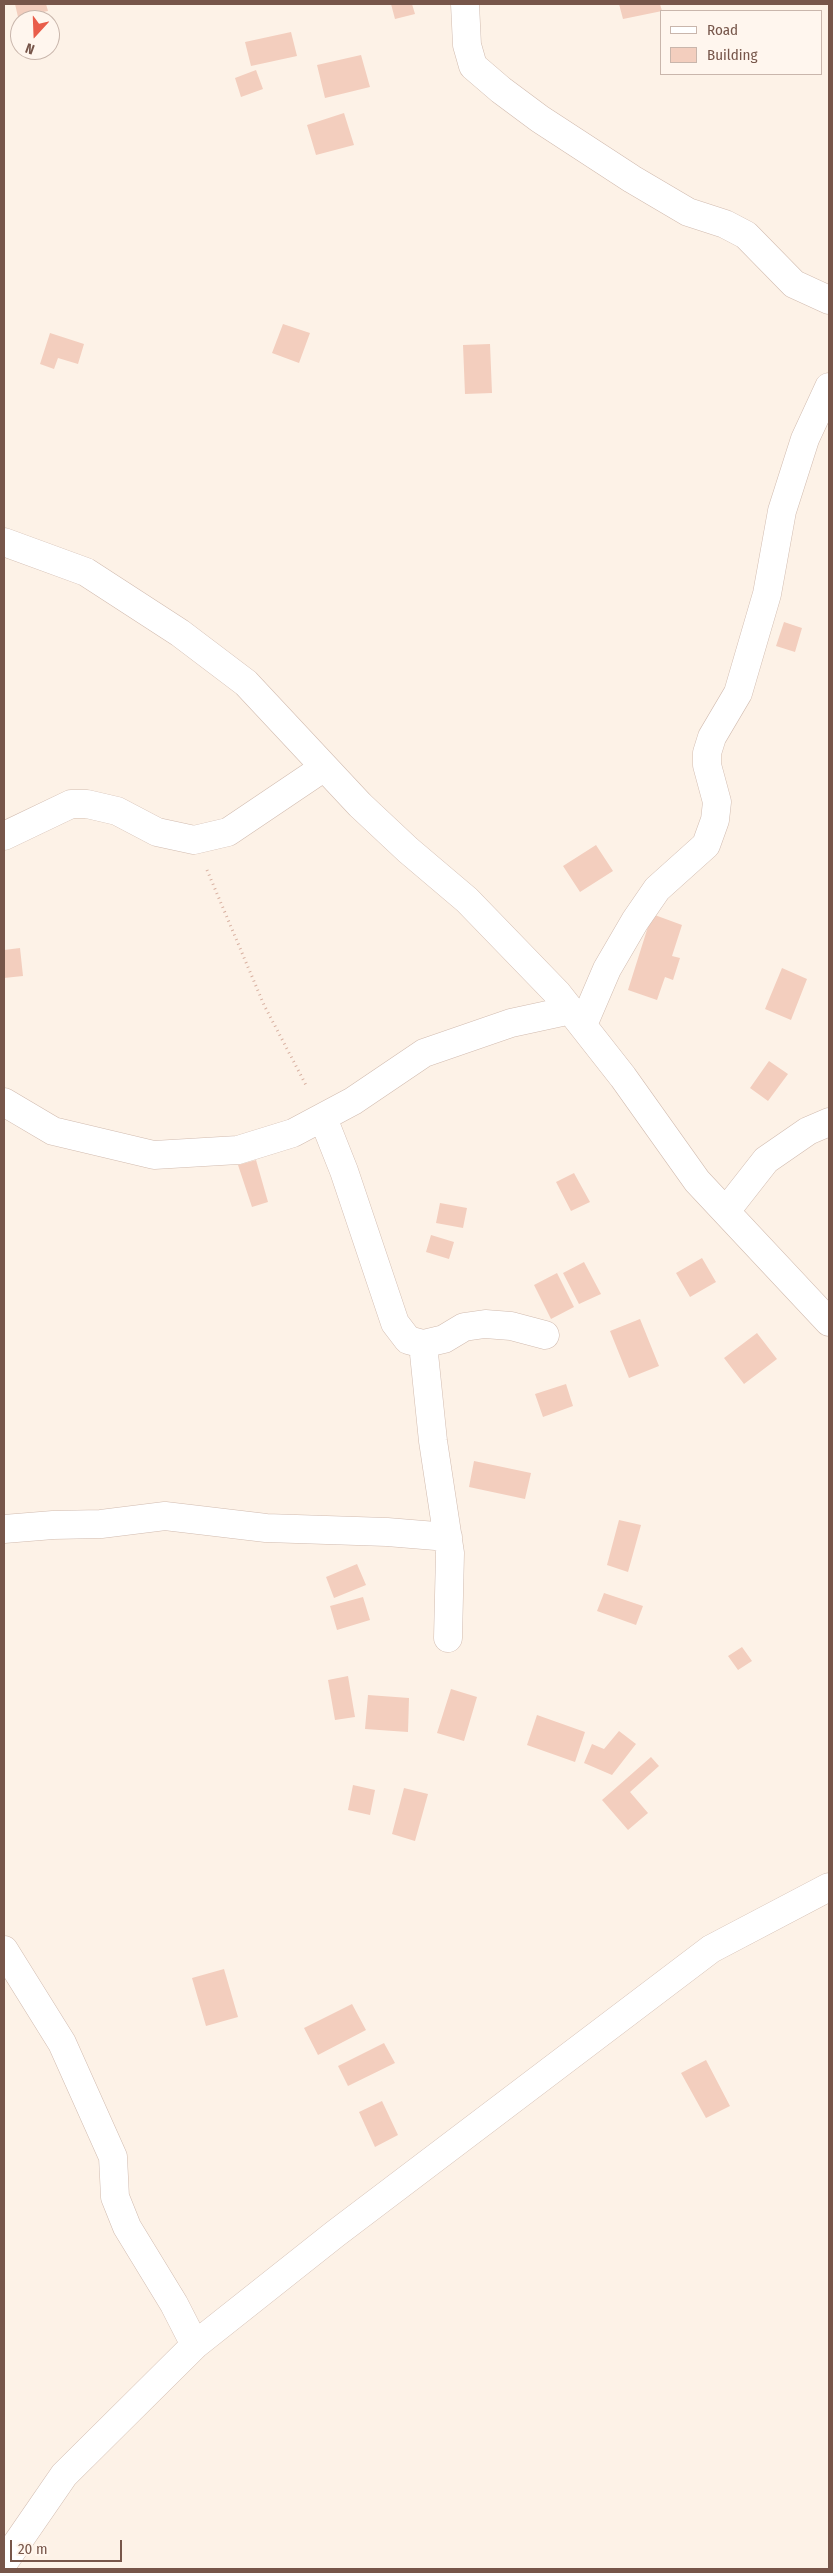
<!DOCTYPE html>
<html>
<head>
<meta charset="utf-8">
<style>
  body { margin:0 }
  #map { position:relative; width:833px; height:2573px; overflow:hidden; background:#fdf2e7; font-family:"Fira Sans Condensed",sans-serif }
  canvas { display:block }
  .frame { position:absolute; inset:0; border:5px solid #77564a; pointer-events:none }
  .legend { position:absolute; left:660px; top:10px; width:162px; height:65px; box-sizing:border-box; background:#fff6ee; border:1px solid #c9b6ac; margin:0; padding:6px 9px; list-style:none; font-size:15px; color:#77564a }
  .legend li { display:flex; align-items:center; gap:10px; height:25px }
  .legend b { width:25px; border:1px solid #c9b6ac }
  .north { position:absolute; left:10px; top:10px; width:50px; height:50px; box-sizing:border-box; background:#fff6ee; border:1px solid #c9b6ac; border-radius:50%; rotate:200deg; font-size:14px; font-weight:700; line-height:20px; text-align:center; color:#77564a }
  .north::after { content:''; display:block; margin:auto; width:18px; height:22px; background:#e95d4a; clip-path:polygon(50% 0,100% 100%,50% 72%,0 100%) }
  .scale { position:absolute; left:10px; top:2540px; width:112px; height:22px; box-sizing:border-box; border:2px solid #77564a; border-top:0; padding-left:6px; font-size:15px; line-height:18px; white-space:nowrap; color:#77564a; -webkit-text-stroke:4px #fff6ee; paint-order:stroke }
</style>
</head>
<body>
<div id="map">
<canvas width="833" height="2573"></canvas>
<div class="frame"></div>
<ul class="legend">
<li><b style="height:6px;background:#fff"></b>Road</li>
<li><b style="height:14px;background:#f3cebe"></b>Building</li>
</ul>
<div class="north">N</div>
<div class="scale">20 m</div>
</div>
<script>
const g = document.querySelector('canvas').getContext('2d');
g.lineJoin = 'round';
function paint(path, color) { g.fillStyle = color; g.fill(path, 'evenodd'); }
function trace(path, color, width, dash) { g.strokeStyle = color; g.lineWidth = width; g.lineCap = dash ? 'butt' : 'round'; g.setLineDash(dash || []); g.stroke(path); }
const building = new Path2D(`
  M15,4h31l2,7 -30,6z
  M391,4h21l3,10 -20,5z
  M619,4h41l2,7 -39,8z
  M291,32l6,24 -46,10 -6,-24z
  M361,55l9,32 -45,11 -8,-33z
  M256,70l7,19 -22,8 -6,-19z
  M344,113l10,32 -38,10 -9,-30z
  M283,324l27,9 -11,30 -27,-10z
  M50,333l34,11 -6,20 -20,-6 -4,11 -14,-5z
  M490,344l2,49 -27,1 -2,-49z
  M784,622l18,6 -7,24 -19,-6z
  M596,845l17,26 -33,21 -17,-26z
  M652,914l30,11 -10,31 8,2 -7,22 -8,-3 -8,23 -29,-10z
  M20,948l3,28 -19,2v-28z
  M782,968l25,11 -16,41 -26,-11z
  M769,1061l19,13 -20,27 -18,-13z
  M256,1160l12,42 -16,5 -14,-42z
  M574,1173l16,29 -19,9 -15,-29z
  M440,1203l27,5 -4,20 -27,-5z
  M431,1235l23,7 -5,17 -23,-7z
  M702,1258l14,24 -26,15 -14,-24z
  M584,1262l17,32 -22,10 -16,-31z
  M557,1273l17,34 -23,12 -17,-34z
  M640,1319l19,47 -30,12 -19,-47z
  M757,1333l20,26 -33,25 -20,-26z
  M566,1384l7,22 -30,11 -8,-23z
  M474,1461l57,12 -6,26 -56,-12z
  M619,1520l22,5 -13,47 -21,-7z
  M357,1564l9,21 -32,13 -8,-21z
  M604,1593l39,13 -7,19 -39,-14z
  M363,1597l7,23 -33,10 -7,-24z
  M742,1647l10,14 -14,9 -10,-14z
  M348,1676l7,41 -20,3 -7,-40z
  M451,1689l26,8 -13,44 -27,-8z
  M368,1695l41,3 -1,34 -43,-3z
  M537,1715l48,17 -10,30 -48,-17z
  M619,1731l17,13 -24,31 -28,-12 8,-19 12,5z
  M651,1757l8,9 -29,26 18,21 -20,17 -26,-30z
  M353,1785l22,5 -5,25 -22,-5z
  M404,1788l24,6 -13,47 -23,-7z
  M224,1969l14,48 -32,9 -14,-48z
  M352,2004l14,26 -48,25 -14,-27z
  M384,2043l11,20 -47,23 -10,-20z
  M706,2060l24,46 -24,12 -25,-45z
  M382,2101l16,34 -23,12 -16,-35z`);
const path = new Path2D(`
  M207,870l57,135 43,82`);
const minor = new Path2D(`
  M465,4l2,41 6,21 28,24 39,29 92,60 56,33 37,12 21,11 48,49 35,16
  M4,542l82,30 94,61 66,50 114,122 48,45 59,50 90,93 66,84 74,104 132,141
  M4,836l67,-32h16l30,7 40,21 37,8 34,-8 95,-64
  M583,1025l24,-56 28,-48 22,-32 49,-44 9,-25 2,-18 -10,-37v-12l5,-16 26,-44 29,-99 15,-83 23,-72 24,-52
  M4,1102l49,29 101,24 84,-5 55,-17 60,-32 71,-48 87,-30 60,-13
  M323,1118l21,53 51,152 13,17 15,4 21,-5 20,-12 21,-3 26,2 34,9
  M726,1211l40,-51 42,-29 21,-9
  M423,1344l10,97 17,112 -2,85
  M4,1529l49,-4 48,-1 64,-8 101,12 121,4 61,5
  M4,1950l58,93 51,114 2,40 12,30 47,77 21,41
  M4,2562l60,-87 131,-130 140,-111 376,-285 118,-62`);
paint(building, '#f3cebe');
trace(minor, '#d1bbaf', 29);
trace(path, '#d8b0a0', 3, [1, 4]);
trace(minor, '#fff', 28);
</script>
</body>
</html>
